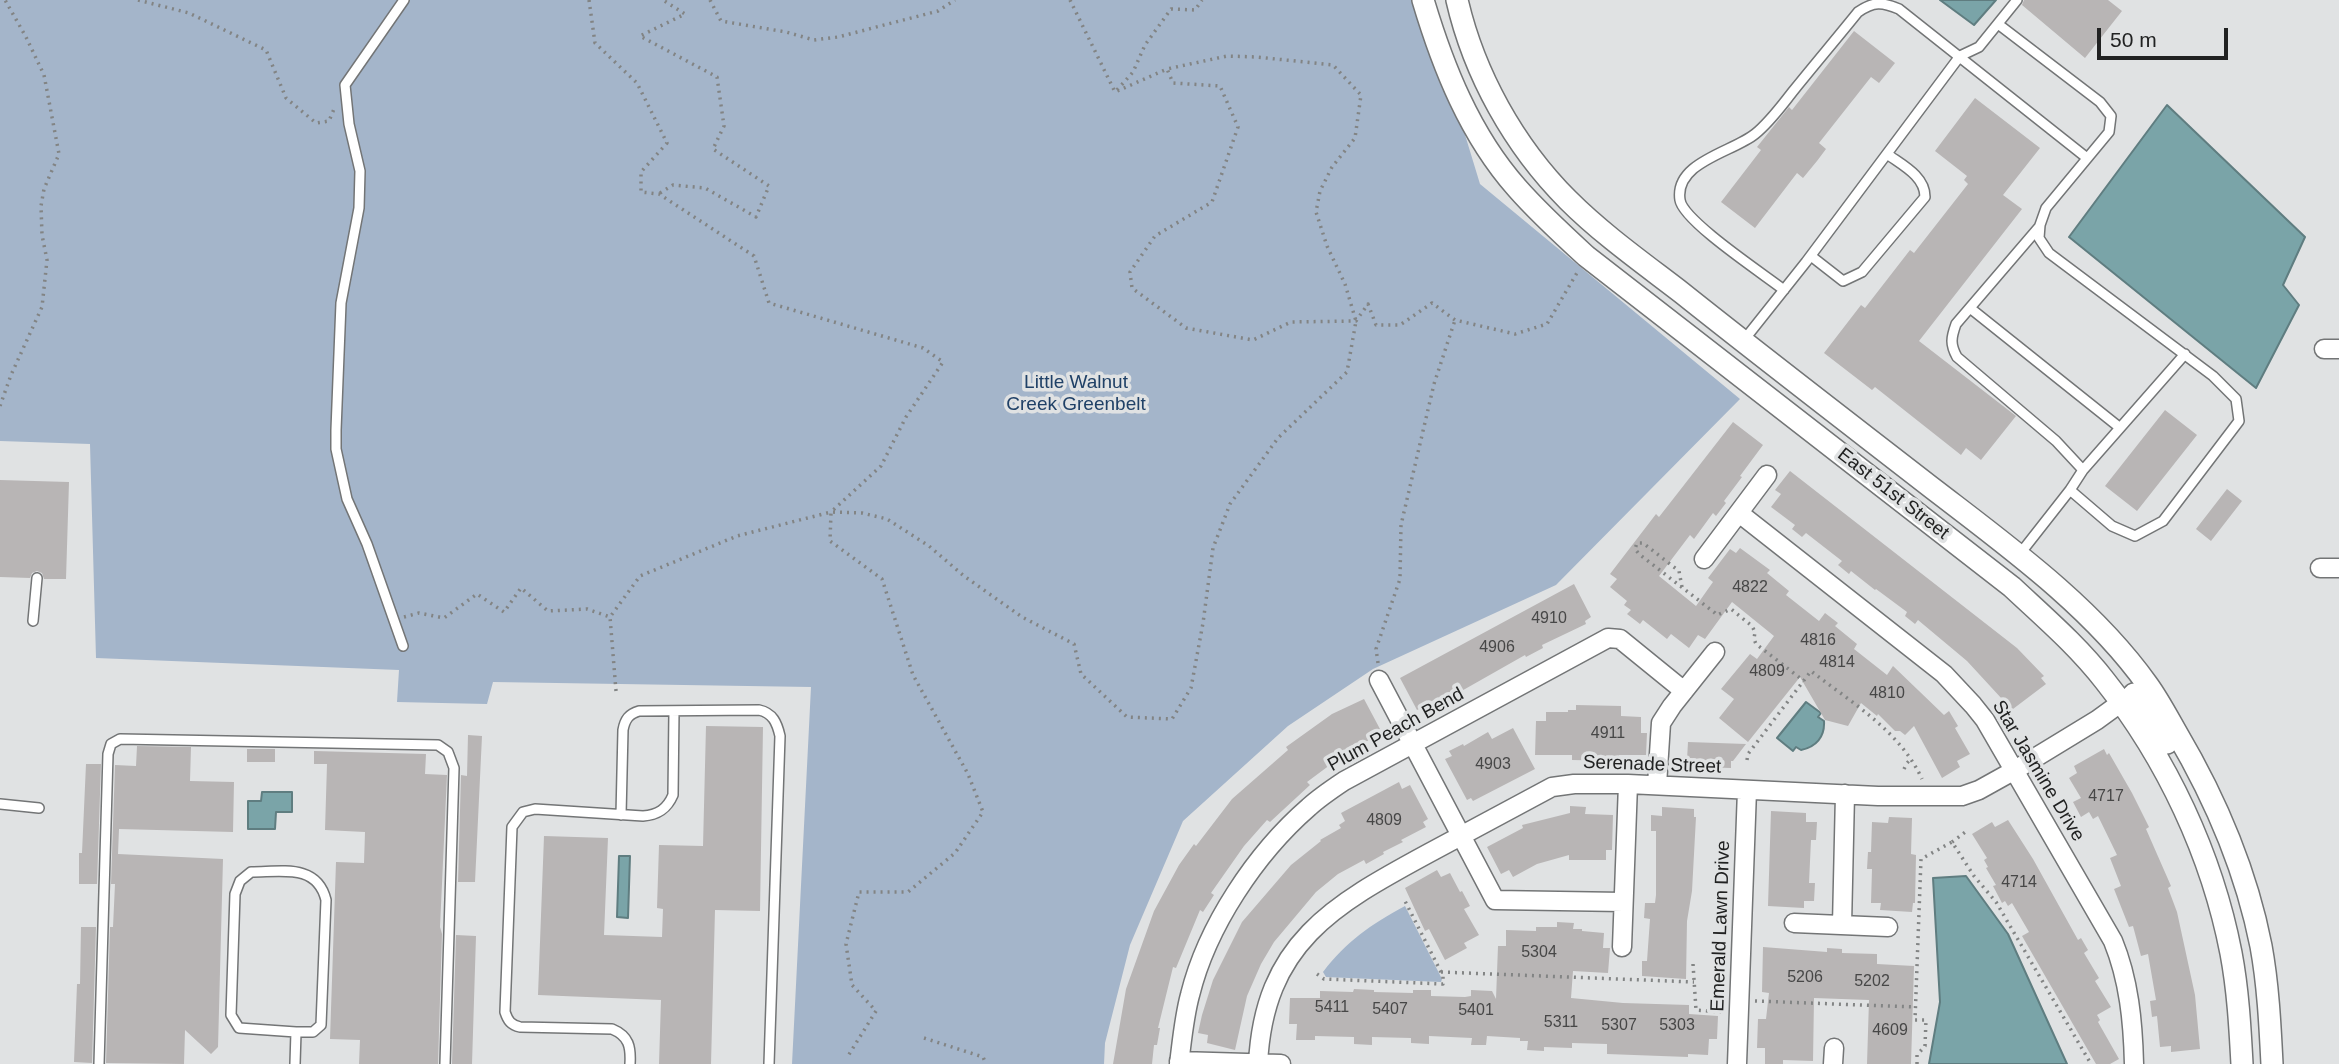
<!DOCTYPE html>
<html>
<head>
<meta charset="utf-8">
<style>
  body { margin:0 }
  #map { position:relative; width:2339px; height:1064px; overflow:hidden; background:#e0e2e3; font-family:Arial,sans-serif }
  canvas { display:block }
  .scale { position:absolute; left:2097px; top:28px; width:131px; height:32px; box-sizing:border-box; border:4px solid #212222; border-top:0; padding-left:9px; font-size:21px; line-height:24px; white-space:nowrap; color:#212222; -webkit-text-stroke:5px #e0e2e3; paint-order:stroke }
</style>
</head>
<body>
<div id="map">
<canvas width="2339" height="1064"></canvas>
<div class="scale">50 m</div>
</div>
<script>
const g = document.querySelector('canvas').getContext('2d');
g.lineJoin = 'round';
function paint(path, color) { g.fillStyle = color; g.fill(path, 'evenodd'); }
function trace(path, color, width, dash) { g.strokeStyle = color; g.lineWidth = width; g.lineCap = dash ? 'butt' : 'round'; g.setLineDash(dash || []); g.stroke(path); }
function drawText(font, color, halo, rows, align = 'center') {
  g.font = font + ' Arial,sans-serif'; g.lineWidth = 7; g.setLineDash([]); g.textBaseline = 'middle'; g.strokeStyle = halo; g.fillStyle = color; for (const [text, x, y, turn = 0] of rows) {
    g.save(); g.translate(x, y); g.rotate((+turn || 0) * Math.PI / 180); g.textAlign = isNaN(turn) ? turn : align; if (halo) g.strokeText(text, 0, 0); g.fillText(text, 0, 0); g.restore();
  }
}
const green = new Path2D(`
  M0,0h1424l56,184 260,215 -184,186 -183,84 -85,57 -105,95 -53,124 -25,98 -1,21h-312l19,-377 -318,-5 -6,22 -90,-2 2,-32 -303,-12 -6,-214 -90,-3z
  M1405,906l37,73 -1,3 -115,-5 -3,-5c24,-31 47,-47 82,-66z`);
const water = new Path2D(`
  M1940,0h56l-22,25z
  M2167,105l138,132 -22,48 16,20 -43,83 -187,-151z
  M1806,702l15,11 -3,4 6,4c1,16 -8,26 -23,29l-5,-3 -3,4 -16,-13z
  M262,792h30v20h-16l-1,17h-27v-28h13z
  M619,856h11l-2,62 -11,-1z
  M1966,876l42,58 59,130h-138l11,-62 -7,-124z`);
const building = new Path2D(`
  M2024,0h84l14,11 -37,47 -63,-53z
  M1854,31l41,32 -16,20 -8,-6 -52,66 7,6 -9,12 -14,17 -6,-5 -42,55 -34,-26 40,-52 -4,-3 32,-40 3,3z
  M1975,98l65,50 -37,47 19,14 -103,132 97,75 -35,44 -15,-12 -5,7 -86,-68 -3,3 -48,-37 37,-48 4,3 45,-58 4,3 54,-69 -4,-4 3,-4 -32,-25z
  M2165,410l32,25 -60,76 -32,-25z
  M1733,422l30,23 -23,31 2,1 -18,24 2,2 -10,13 -3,-3 -19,26 -4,-4 -31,41 37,30 17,-24 -5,-4 22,-29 6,4 4,-5 30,22 -3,3 22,18 -3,4 33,26 6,-8 13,10 -3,3 22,18 -3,5 33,26 6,-9 51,49 5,-4 9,15 -3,2 15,26 -13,7 3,6 -18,11 -28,-52 -9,9 -5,-4h-5l-17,-17 -1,2 -16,-13 -13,23 -23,-6 -25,-43 -52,65 -29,-24 15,-19 -13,-10 29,-35 7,5 17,-23 -42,-34 -27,37 -7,-4 -9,13 -18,-14 -4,5 -24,-19 -3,4 -13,-10 4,-4 -7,-5 3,-4 -17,-14 7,-8 -7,-5 46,-60 3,3 18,-23z
  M1790,471l227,177 27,28 -3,2 5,6 -37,28 -9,-12 2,-1 -35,-38 -49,-41 -3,4 -10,-8 2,-4 -31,-23 -1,1 -24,-19 -2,3 -11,-9 4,-4 -36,-28 -4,4 -10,-8 3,-4 -24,-18 10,-13 -6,-4z
  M0,480l69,2 -3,97h-22l-2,-6 -5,-2 -5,2 -2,5 -30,-1z
  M2227,489l15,12 -31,40 -15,-12z
  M1574,584l17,33 -6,4 1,3 -44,21 1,3 -17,9 -1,-2 -97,55 -2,-4 -9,4 -17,-32z
  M1364,699l16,30 -5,2 2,5 -21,11 1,1 -14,9 -1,-1 -35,26 3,3 -40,37 -3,-2 -23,26 -33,47 3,2 -11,17 -3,-2 -24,58 -3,-1 -15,61h2l-3,17h-3l-2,19h-39l13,-75 28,-78 25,-46 15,-21 2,2 36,-47 56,-49 -2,-3 46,-33z
  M1576,705l45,1v10l20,1v16h6l-1,22h-27v6l-47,-1v-5h-37l1,-34h10v-9h22v-2h8z
  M706,726l57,1 -3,184 -45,-1 -4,154h-52l2,-64 -123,-5 6,-159 64,2 -4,97 58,2 1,-28 -6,-1 2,-63 44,1z
  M1513,728l22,41 -62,32 -2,-3 -4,2 -22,-41 7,-3 -3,-5 14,-7 1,2 24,-14 4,7z
  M468,735l14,1 -7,146h-17l3,-107 6,1z
  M1688,742l58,2 -13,17h-2v7l-33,-1v-7h-11z
  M137,746l54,1 -1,34 44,1 -1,50 -114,-3 -1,25 105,5 -5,188 -7,7 -26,-24 -1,34 -78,-1 4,-136h3l2,-43h-4l4,-119 21,1z
  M247,749h28v13h-28z
  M2104,749l3,6 2,-2 23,40 17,34 -3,2 25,57 -3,2 9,24 18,83 5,54 -29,3v-6l-11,1 -3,-31 -5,1 -2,-16 6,-1 -8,-46 -7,2 -8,-30 -4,1 -15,-38 7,-3 -11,-28 7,-3 -19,-39 -5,3 -4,-7 -8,5 -8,-15 8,-4 -12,-20 8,-5 -3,-7z
  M314,751l112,3 -1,20 22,1 -7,152 2,7 -4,130h-79l1,-24 -30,-1 6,-177 28,1 1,-31 -40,-2 2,-66h-13z
  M86,764h15l-4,120h-18v-31h3z
  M1399,782l3,7 8,-4 18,34 -5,3 3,5 -25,13 2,2 -20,10 1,2 -18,10 -2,-4 -26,14 -22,18 -42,50 -13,22 -14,32 -12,54 -28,-7 1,-8 -10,-2 4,-18 11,-35 29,-58 49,-57 30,-24 -1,-1 21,-12 -2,-3 6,-4 -4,-8z
  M1570,806l16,1 -1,7 28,1 -1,35h-6v10h-37v-5l-32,9 -24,13 -4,-7 -8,4 -14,-27 36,-19 -1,-3 48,-12z
  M1662,807l32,2v8h2l-4,74 -5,30 -1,58 -44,-3v-15h5l3,-42 -6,-1 1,-15h10l1,-8v-64h-5v-16l11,1z
  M1771,811l35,2v9h11l-1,18h-5l-2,43h6l-1,18h-10v7l-36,-2z
  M1889,817l23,1 -1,36 5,1 -1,48h-2l-1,9 -32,-2 1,-7h-10l1,-34h-5l1,-17h3l1,-30 16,1z
  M2008,820l25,39 45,81 3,-2 7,12 -4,3 15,25 -4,3 16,26 -14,8 3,5 -2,2 21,37 -9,5h-14l-74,-128 7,-4 -17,-29 -4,3 -3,-5 -3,2 -9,-17 3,-1 -10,-17 2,-1 -4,-7 3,-2 -15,-24 20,-12 3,5z
  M1437,870l4,7 9,-4 10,19 2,-1 8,15 -6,3 15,26 -15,8 3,5 -22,12 -16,-31 -4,2 -20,-43z
  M1557,922l17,1 -1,6h9v2l22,2 -1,15h7l-2,25 -35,-2 -2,27 52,5 66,2v9l29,2 -1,23h-8l-1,16 -20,-1v3l-81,-3v-10l-35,-1v5l-28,-1v4l-17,-1 1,-9h-8v-3l-33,-2 -1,9h-15l1,-7 -43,-2v8l-18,-1v-5l-39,-1v8l-18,-1v-7l-39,-1v4h-19l1,-16h-8l1,-26h30v-7l33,1 1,-3 20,1v2l39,1v-3h18v6l34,1 6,-1v-6l21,1 4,8 2,-53h8v-16l30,1v-4h21z
  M81,927h15l-4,136 -18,-1 3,-78h3z
  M456,935l20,1 -4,128h-20z
  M1763,947l64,5v-4l15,1v4l35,1v10l37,2 -3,98h-44l2,-64 -55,-2 -1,63 -30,-1v4h-18v-16h-8l1,-29h8l3,-26 -7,-1z`);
const path = new Path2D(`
  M138,0l51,13 77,37 20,48 30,25 13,-2 5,-12
  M589,0l6,43 42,40 30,60 -26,29v20l18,2 95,62 15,47 154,45 20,14 -37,55 -25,49 -50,46 -1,29 52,38 31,96 55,99 15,38 -28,41 -47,39h-49l-13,52 6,41 24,26 -28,45
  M710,0l11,21 65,11 28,8 24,-3 100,-26 17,-11
  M1070,0l45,92 52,-23 6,14 47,3 18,41 -26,75 -57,34 -25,36 2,16 54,40 67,12 38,-18 65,-1 12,-17 8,21h24l32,-22 23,17 60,14 32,-10 31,-53
  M1117,90l16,-18 12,-27 26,-36 24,1 7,-10
  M660,193l13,-8 32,3 51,29 13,-31 -56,-37 11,-23 -7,-49 -77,-41 45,-22 -22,-14
  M0,406l11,-31 31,-68 5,-47 -5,-25 -1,-29 3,-17 15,-35 -15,-79 -18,-38 -21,-37
  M1682,587l-3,-16 -36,-28h-6l-2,6 4,5 76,59 2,2 14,-6 21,17 3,6 -1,7 2,5 48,37
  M404,617l15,-4 25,5 33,-24 27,18 17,-24 27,23 39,-2 23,8
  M1378,663l-2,-14 24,-70 1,-54 33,-141 21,-64
  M616,691l-6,-74 30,-41 97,-40 94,-24 31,1 25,6 42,27 35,30 58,41 52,27 7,30 46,43 45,2 19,-31 12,-65 10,-75 17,-44 48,-66 69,-66 9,-51 -11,-37 -18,-38 -11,-34 4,-21 12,-24 23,-29 6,-43 -28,-30 -76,-8 -30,-1 -60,13
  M1747,760l1,-6 63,-83c41,32 89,60 111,108
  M1904,769l3,-6 5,-5
  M1952,842l16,-12
  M1693,964l3,46 25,2
  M1441,972l253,10
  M1317,974l7,5 119,5v-8l-38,-75
  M1755,1001l160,6
  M924,1038l59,19 3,7
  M1917,1064v-9l8,-9 1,-26h-11l6,-161 31,-17 22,34 22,26 95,162`);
const service = new Path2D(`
  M1998,24l102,78 11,14 -2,16 -63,76 -6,17 -1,13 10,15 164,123 23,23 3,22 -76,100 -28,15 -23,-10 -42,-36 -51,65
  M2040,226l-84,98c-5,14 -6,20 1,33l99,84 27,29
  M1811,256l32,25 19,-9 63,-75c0,-21 -23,-32 -38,-43
  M1784,290c-19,-15 -101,-69 -104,-90 -6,-38 53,-48 75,-66 15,-12 27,-29 39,-44 21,-26 43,-52 64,-78 16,-11 24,-10 41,-3l188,149
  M1970,308l149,119
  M1744,340l62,-78 154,-206 19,-9 38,-47
  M2070,490l13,-20 102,-116
  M33,621l4,-43
  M403,646l-36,-102 -20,-45 -11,-50v-19l5,-127 18,-95 1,-37 -11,-47 -4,-39 59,-85
  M0,804l39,4
  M621,815l2,-85c2,-11 6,-16 16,-19l120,-1c14,3 18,13 21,26l-11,328
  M251,872c30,0 66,-9 75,28l-5,125 -8,7h-17l-57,-4 -8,-13 4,-121 5,-13z
  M99,1064l9,-310 3,-10 9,-5 318,6 10,7 6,16 -9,296
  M295,1064l1,-32
  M630,1064c1,-17 -1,-28 -18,-35l-92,-2c-9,-2 -12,-6 -15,-15l7,-185 11,-15 12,-3 108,7c15,-1 24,-7 30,-21l1,-84`);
const minor = new Path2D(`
  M2324,349h15
  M1739,513l205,161 29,31 12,15 128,221c16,39 20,81 21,123
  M1704,559l63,-84
  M2320,568h19
  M1379,680l116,220 128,2
  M1657,785l4,-62 11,-17 43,-54
  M1794,923l94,4
  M1842,925l3,-131
  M1622,947l6,-163
  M1179,1061l102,3
  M1179,1064c3,-23 5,-47 11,-69 17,-69 66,-142 119,-188 11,-10 23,-18 35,-26l264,-143 12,1 64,52
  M1258,1064c6,-121 75,-159 171,-211 41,-22 82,-44 123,-66l22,-3h54l250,12h84l17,-6 36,-20 82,-50 33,-24
  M1737,1064l10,-274
  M1833,1064l1,-16`);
const tertiary = new Path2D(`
  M1423,0c20,67 47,135 94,188 21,24 45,46 69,68l426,331c32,30 66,59 93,94 62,78 107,174 126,272 7,37 9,74 11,111
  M1457,0c17,74 57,146 111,200 34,34 75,63 114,93 84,67 169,132 254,198 73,56 157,117 211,193 11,15 20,32 29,48 39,66 70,138 85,214 7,38 9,78 11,118
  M2134,694l33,49`);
const numberNames = [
  ["4822",1750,588],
  ["4910",1549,619],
  ["4816",1818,641],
  ["4906",1497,648],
  ["4814",1837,663],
  ["4809",1767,672],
  ["4810",1887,694],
  ["4911",1608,734],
  ["4903",1493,765],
  ["4717",2106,797],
  ["4809",1384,821],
  ["4714",2019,883],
  ["5304",1539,953],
  ["5206",1805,978],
  ["5202",1872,982],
  ["5411",1332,1008],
  ["5407",1390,1010],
  ["5401",1476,1011],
  ["5311",1561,1023],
  ["5307",1619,1026],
  ["5303",1677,1026],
  ["4609",1890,1031]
];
const parkNames = [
  ["Little Walnut",1076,383],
  ["Creek Greenbelt",1076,405]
];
const streetNames = [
  ["East 51st Street",1893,494,38],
  ["Plum Peach Bend",1396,730,-29],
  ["Serenade Street",1652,765,2],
  ["Star Jasmine Drive",2038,771,59],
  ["Emerald Lawn Drive",1721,926,-88]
];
paint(green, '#a4b5ca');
paint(water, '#7aa4a8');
trace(water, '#5f7d80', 2);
paint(building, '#b8b5b5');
trace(service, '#737576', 12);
trace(minor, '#737576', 21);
trace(tertiary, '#737576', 24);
trace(path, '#828484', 3.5, [2, 5]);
trace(service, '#fff', 9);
trace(minor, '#fff', 18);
trace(tertiary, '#fff', 21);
drawText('16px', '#474747', null, numberNames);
drawText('19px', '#204167', '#e0e2e3', parkNames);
drawText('19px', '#212222', '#e0e2e3', streetNames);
</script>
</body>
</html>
